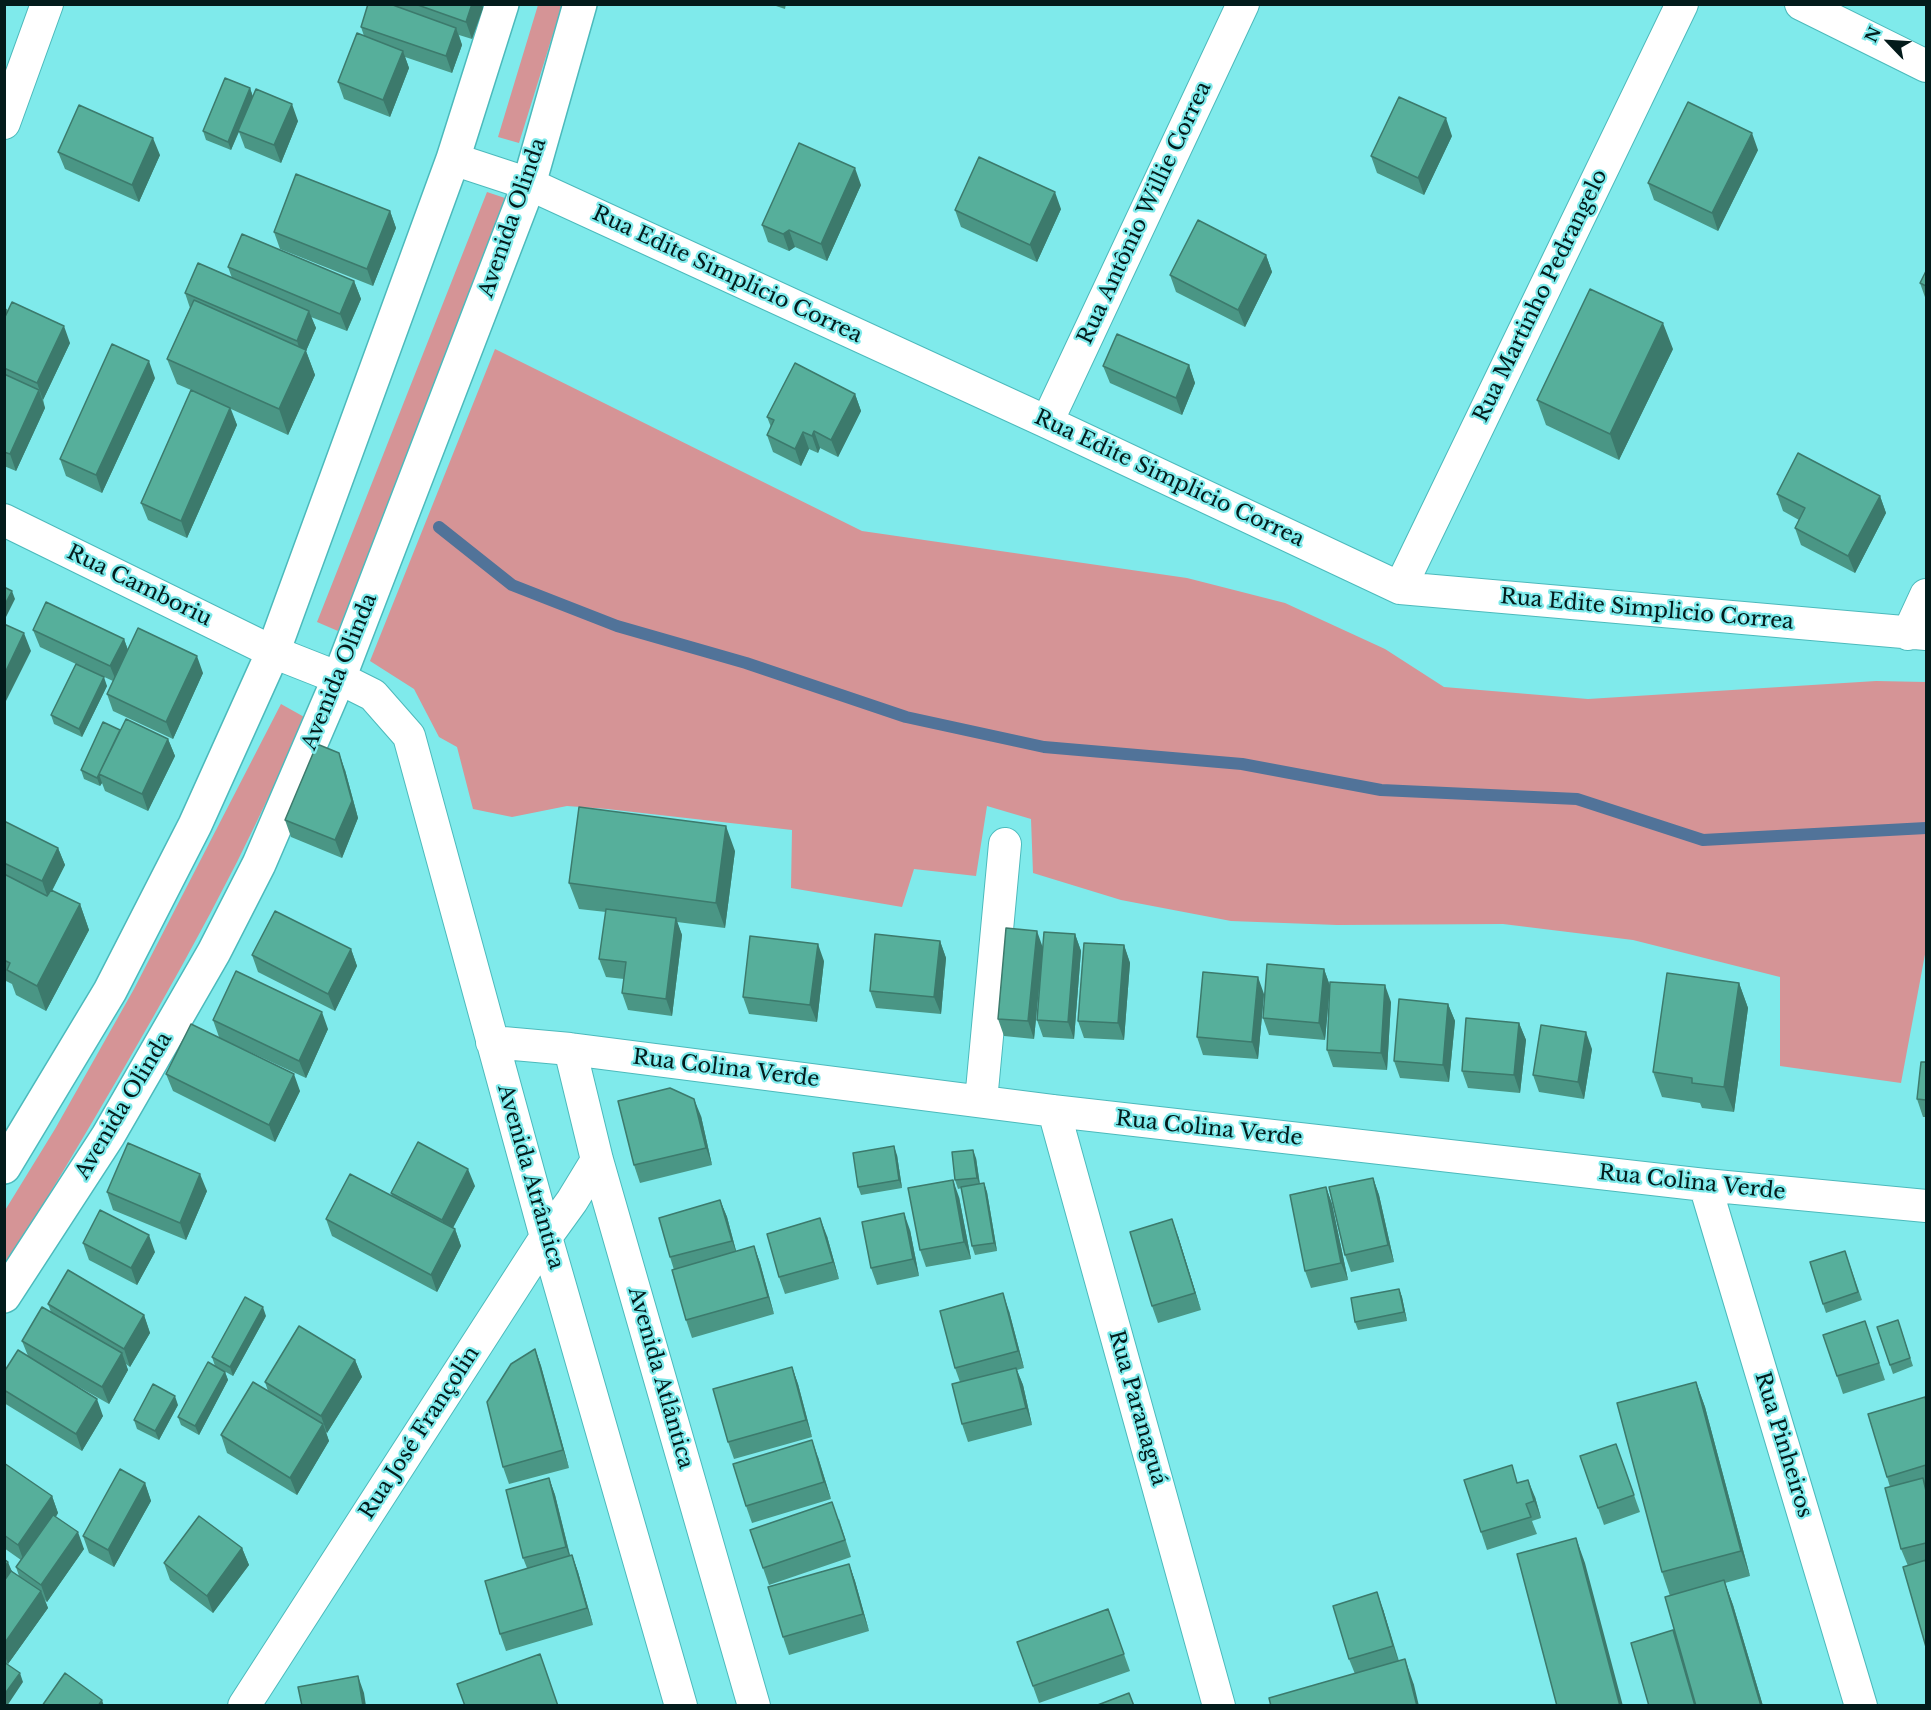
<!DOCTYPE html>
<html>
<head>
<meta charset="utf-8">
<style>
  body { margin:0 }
  #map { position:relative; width:1931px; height:1710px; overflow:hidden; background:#7feaeb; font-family:"Libre Baskerville",serif }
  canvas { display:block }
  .frame { position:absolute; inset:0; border:6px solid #031b1b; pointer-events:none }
  .north { position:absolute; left:1859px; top:12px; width:60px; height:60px; -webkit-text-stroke:4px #7feaeb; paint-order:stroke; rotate:295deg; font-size:16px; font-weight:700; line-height:24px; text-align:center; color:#031b1b }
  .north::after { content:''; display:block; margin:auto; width:21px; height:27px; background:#031b1b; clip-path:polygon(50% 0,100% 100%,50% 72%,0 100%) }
</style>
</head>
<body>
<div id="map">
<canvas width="1931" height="1710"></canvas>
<div class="frame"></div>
<div class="north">N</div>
</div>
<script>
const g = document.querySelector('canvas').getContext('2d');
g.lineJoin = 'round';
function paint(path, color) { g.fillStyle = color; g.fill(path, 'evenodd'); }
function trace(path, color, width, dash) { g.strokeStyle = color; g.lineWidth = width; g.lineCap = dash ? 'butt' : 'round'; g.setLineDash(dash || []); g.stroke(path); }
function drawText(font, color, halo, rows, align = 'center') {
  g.font = font + ' "Libre Baskerville",serif'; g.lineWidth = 4.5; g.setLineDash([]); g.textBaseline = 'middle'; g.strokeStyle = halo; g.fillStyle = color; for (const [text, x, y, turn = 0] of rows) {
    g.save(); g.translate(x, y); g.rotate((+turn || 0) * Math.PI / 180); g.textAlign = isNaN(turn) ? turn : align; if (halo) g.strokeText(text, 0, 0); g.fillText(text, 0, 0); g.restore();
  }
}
const green = new Path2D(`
  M538,5h24l-43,138 -21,-6z
  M487,192l21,7 -170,432 -21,-9z
  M495,349l367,182 325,47 98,25 100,46 59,38 144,12 288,-18 50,1v267l-25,134 -121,-17v-89l-147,-37 -130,-16 -166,1 -106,-4 -110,-21 -88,-27 -2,-54 -44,-13 -11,70 -62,-7 -12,38 -111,-19 1,-58 -185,-21 -40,-3 -55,11 -39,-8 -16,-62 -18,-10 -25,-48 -44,-28z
  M281,704l25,14c-23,48 -45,96 -69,144 -71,139 -152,273 -232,406l-1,-56 51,-83 79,-140z`);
const stream = new Path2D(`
  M439,527l73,58 105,41 129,37 160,54 138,30 198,17 139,26 196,9 126,41 223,-12`);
const street = new Path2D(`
  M1801,4l125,62
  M4,123l43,-119
  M453,159l76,25 518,238 353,166 526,46
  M1047,422l196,-418
  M4,520l269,132 66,26 34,17 36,41 137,501 135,469
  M1400,588l282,-584
  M1908,634l18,-39
  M492,1042l78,7 484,62 651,74 221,21
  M570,1049l27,111 157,546
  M981,1101l24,-257
  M1054,1111l165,595
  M1705,1185l156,521
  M244,1706l302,-469 26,-36 25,-41`);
const secondary = new Path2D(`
  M4,1167l106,-176 85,-166 78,-173 180,-493 49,-155
  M4,1296l104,-160 106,-184 45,-88 80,-186 190,-494 51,-180`);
const wall = new Path2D(`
  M368,4h114l1,4 -11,31 -13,-4 3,10 -10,28 -47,-16 4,11 -19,49 -46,-18 -6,-17 26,-46 -3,-9z
  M770,4h16l-1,5z
  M250,88l3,9 45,24 -17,42 -36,-15 -6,-16 -8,18 -25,-10 -3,-9z
  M1452,136l-28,59 -47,-22 -6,-17z
  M1758,150l-40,81 -64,-31 -6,-17z
  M58,152l102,3 -21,47 -74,-33z
  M861,185l-34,76 -32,-14 -6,4 -21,-9 -6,-17z
  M1061,209l-24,53 -76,-35 -6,-17z
  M390,211l6,17 -23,58 -93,-37 -6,-17z
  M1266,255l6,17 -27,55 -69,-35 -6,-17z
  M228,267l126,14 7,18 -14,32 -36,-14 5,11 -10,23 9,24 -27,60 -57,-26 6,16 -50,113 -39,-18 -7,-17 50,-113 -14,-6 -10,-25 23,-51 -5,-15 47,-15z
  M1926,271v29l-6,-17z
  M4,308l3,1 1,3 62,31 -27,57v-1l2,9 -29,63 -12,-5z
  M1673,349l-54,111 -73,-35 -9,-25z
  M1189,365l6,18 -13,32 -72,-32 -7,-17z
  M155,378l-53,115 -36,-17 -6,-17z
  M855,394l6,17 -23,46 -18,-9 -2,5 -9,-4 -8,17 -28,-14 -6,-17 4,-8 -4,-10z
  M1777,494l103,2 6,17 -31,60 -54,-28 -6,-17 4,-8 -16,-9z
  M33,630l91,9 4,11 75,23 -30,66 -60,-28 -6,-17 6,-13 -26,-12 20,17 -25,51 -28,-13 -3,-9 25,-51 -36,-17z
  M120,730l48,9 7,17 -27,55 -43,-20 -3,-8 -2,3 -16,-7 -3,-9z
  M345,770l13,48 -16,40 -51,-21 -6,-17z
  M4,821l54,27 7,17 -13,26 28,13 9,26 -43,81 -30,-16 -4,-11 -8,-4z
  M735,851l-10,77 -48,-6 5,13 -10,81 -44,-6 -6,-17 2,-14 -18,-2 -7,-18 7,-47 -27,-3 -10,-26z
  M1075,934l6,17 -7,88 -31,-2 -6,-17 2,-33 -5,52 -30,-3 -6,-17 45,-72z
  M940,941l6,17 -5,56 -65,-6 -6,-17z
  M1124,945l6,18 -6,77 -40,-2 -6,-17z
  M351,949l6,17 -22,45 -77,-39 -6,-17z
  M824,961l-7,61 -68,-8 -6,-17z
  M1324,969l6,17 -5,54 -56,-5 -6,-17z
  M1739,983l9,25 -14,104 -32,-4 -2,-5 -38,-6 -9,-25z
  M1264,994l-6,65 -55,-4 -6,-18z
  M1391,1002l-4,68 -54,-3 -6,-17z
  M1448,1004l7,17 -6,61 -49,-4 -6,-17z
  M213,1020l115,9 -22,49 -80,-37 74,50 -25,51 -102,-51 -7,-17 53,-37z
  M1519,1023l7,17 -6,53 -52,-5 -6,-17z
  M1592,1049l-8,50 -45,-7 -6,-17z
  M1926,1062v55h-3l-6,-18z
  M701,1116l11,49 -72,18 -6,-18z
  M897,1155l5,33 -41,7 -3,-8z
  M976,1158l4,26 4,-1 3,9 10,59 -22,4 -3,-9 -10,-58 -4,1 -3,-9z
  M1373,1178l6,17 15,67 -43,10 -6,-17z
  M475,1186l-22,42 2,1 6,17 -24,46 -105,-56 -6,-17 66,-23 -1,-3z
  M1326,1187l6,17 16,76 -37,8 -6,-17z
  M207,1191l-21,49 -73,-30 -6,-18z
  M959,1197l12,62 -45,8 -6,-17z
  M720,1200l7,17 9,34 18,-5 6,17 14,51 -82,24 -6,-18 -12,-50 -4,-13z
  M910,1230l9,46 -42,9 -6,-17z
  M827,1236l12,43 -54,15 -6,-17z
  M1178,1236l23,74 -43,13 -6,-17z
  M83,1243l72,9 -18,33 -48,-25z
  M1845,1251l17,49 -36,13 -3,-9z
  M1399,1289l3,8 5,24 -49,9 -3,-8z
  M48,1304l96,11 6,18 -20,34 -4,-3 2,6 -19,34 -44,-25 38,37 -21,35 -78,-48v-31l24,-16 -6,-15 29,-29z
  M1009,1311l15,57 -7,2 6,15 9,40 -64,17 -6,-18 -2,-42 -5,-14z
  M266,1316l-33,60 -18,-10 -3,-9z
  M1898,1320l15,46 -20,8 -16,-47z
  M1871,1338l14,42 -42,14 -6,-18z
  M535,1349l6,17 28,102 -60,16 -6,-17z
  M355,1360l7,17 -35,56 -1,-1 3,9 -32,54 -70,-42 -6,-18 47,-44 -3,-9z
  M792,1367l6,17 14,53 -78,22 -6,-17z
  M225,1372l3,8 -29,55 -18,-10 -3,-8z
  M1696,1382l9,25 45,169 -25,7 8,22 30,101h-114l29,-63 -8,-47 -8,-24z
  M1926,1400v84l-1,1 1,2v160l-18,-81 -7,-17 -11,-62 -3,-10z
  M178,1405l-19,35 -22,-11 -3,-9z
  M1616,1444l24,68 -36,13 -6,-17z
  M818,1457l13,42 -79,24 -6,-17z
  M4,1463l48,33 6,17 -2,4 28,32 -37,53 -2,-2 3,8 -40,56 -4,-2v-103l8,12 7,5 -3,-9 5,-7 -17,-12z
  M549,1478l6,17 15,60h2l6,17 15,53 -87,26 -6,-17 27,-66 -4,-10z
  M145,1483l6,18 -37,66 -25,-14 -6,-17z
  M1519,1483l16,14 6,21 -9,3 5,13 -50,16 -6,-18z
  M839,1519l12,38 -82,28 -6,-17z
  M242,1548l7,17 -36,48 -43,-33 -6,-17z
  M849,1564l6,17 14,50 -80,24 -6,-18z
  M1108,1609l22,62 -91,32 -22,-61z
  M1383,1609l16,52 15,24 -59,-11 -6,-15z`);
const shadedWall = new Path2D(`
  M472,4h10l1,4 -11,31 -6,-17z
  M456,28l6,17 -10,28 -6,-17z
  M403,51l6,17 -19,49 -7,-17z
  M250,88l3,9 -22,53 -3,-8z
  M292,104l6,17 -17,42 -7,-18z
  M1446,118l6,18 -28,59 -6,-17z
  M1752,133l6,17 -40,81 -6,-18z
  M153,138l7,17 -21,47 -7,-17z
  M855,168l6,17 -34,76 -6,-17z
  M1055,192l6,17 -24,53 -7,-17z
  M390,211l6,17 -23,58 -6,-17z
  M789,230l6,17 -6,4 -6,-17z
  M1266,255l6,17 -27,55 -7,-17z
  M354,281l7,18 -14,32 -7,-17z
  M309,311l7,17 -10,23 9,24 -27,60 -9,-26 23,-52 -5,-16z
  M1663,323l10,26 -54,111 -9,-26z
  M64,326l6,17 -27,57 -6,-17z
  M149,361l6,17 -53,115 -6,-18z
  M1189,365l6,18 -13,32 -6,-17z
  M39,390l6,18 -29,63 -6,-17z
  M855,394l6,17 -23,46 -7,-17z
  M230,408l7,17 -50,113 -6,-17z
  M814,431l6,17 -2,5 -6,-17z
  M803,432l6,17 -8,17 -6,-17z
  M1880,496l6,17 -31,60 -7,-17z
  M12,591l3,8 -11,22v-15z
  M24,633l7,18 -27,54v-30z
  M124,639l6,17 -13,27 -7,-17z
  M197,656l6,17 -30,66 -7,-17z
  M104,677l3,9 -25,51 -3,-8z
  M120,730l-21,44 3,9 -2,3 -3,-8z
  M168,739l7,17 -27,55 -6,-17z
  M339,753l6,17 13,48 -16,40 -7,-18z
  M726,826l9,25 -10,77 -9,-25z
  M58,848l7,17 -17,33 -6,-17z
  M80,904l9,26 -43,81 -9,-25z
  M676,918l6,17 -10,81 -6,-17z
  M1037,931l6,17 -9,91 -6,-18z
  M1075,934l6,17 -7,88 -6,-17z
  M940,941l6,17 -5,56 -7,-17z
  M818,944l6,17 -7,61 -7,-17z
  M1124,945l6,18 -6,77 -6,-17z
  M351,949l6,17 -22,45 -7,-17z
  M1324,969l6,17 -5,54 -6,-17z
  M1258,977l6,17 -6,65 -6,-17z
  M1739,983l9,25 -14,104 -10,-25z
  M1385,985l6,17 -4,68 -6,-17z
  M1448,1004l7,17 -6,61 -6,-17z
  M322,1012l6,17 -22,49 -7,-17z
  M1519,1023l7,17 -6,53 -6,-18z
  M1586,1032l6,17 -8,50 -6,-17z
  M294,1074l6,17 -25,51 -6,-17z
  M694,1099l7,17 11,49 -6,-17z
  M894,1146l3,9 5,33 -3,-8z
  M973,1150l3,8 4,28 -3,-8z
  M468,1169l7,17 -27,51 -6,-17z
  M200,1174l7,17 -21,49 -6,-17z
  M1373,1178l6,17 15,67 -6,-17z
  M953,1180l6,17 12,62 -7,-17z
  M984,1183l3,9 10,59 -3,-8z
  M1326,1187l6,17 16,76 -7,-17z
  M720,1200l7,17 11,41 -6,-17z
  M904,1213l6,17 9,46 -6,-17z
  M820,1218l7,18 12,43 -6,-17z
  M1172,1219l6,17 23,74 -6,-17z
  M455,1229l6,17 -24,46 -6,-17z
  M149,1235l6,17 -18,33 -6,-17z
  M754,1246l6,17 14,51 -6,-17z
  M1399,1289l3,8 5,24 -3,-9z
  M1003,1293l6,18 15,57 -6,-17z
  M263,1307l3,9 -33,60 -3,-9z
  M144,1315l6,18 -20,34 -6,-18z
  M535,1349l6,17 28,102 -6,-18z
  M122,1353l6,17 -19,34 -7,-17z
  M355,1360l7,17 -35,56 -6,-17z
  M792,1367l6,17 14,53 -6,-17z
  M1016,1368l7,17 9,40 -6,-17z
  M225,1372l3,8 -29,55 -4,-9z
  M1696,1382l9,25 45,169 -9,-25z
  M175,1396l3,9 -19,35 -4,-9z
  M97,1399l6,17 -21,35 -6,-17z
  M323,1424l6,17 -32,54 -7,-17z
  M812,1440l6,17 13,42 -7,-17z
  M549,1478l6,17 17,69 -6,-17z
  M1528,1480l7,17 6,21 -7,-17z
  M145,1483l6,18 -37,66 -6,-17z
  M52,1496l6,17 -34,49 -6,-17z
  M78,1532l6,17 -37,53 -6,-17z
  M1576,1538l9,25 38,143h-3z
  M242,1548l7,17 -36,48 -6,-17z
  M572,1555l6,17 15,53 -6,-17z
  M8,1562l7,17 -11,14v-25z
  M849,1564l6,17 14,50 -6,-17z
  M1724,1580l9,25 30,101h-2z
  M41,1591l7,17 -40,56 -4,-10v-10z
  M1377,1592l6,17 16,54 -6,-17z
  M1405,1659l9,26 5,21h-2z
  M20,1673l3,9 -16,24h-3v-11z
  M358,1676l6,17 2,13h-3z
  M102,1700l2,6h-6z`);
const building = new Path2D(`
  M368,4h22l66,24 -10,28 -85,-29z
  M415,4h57l-6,18z
  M357,33l46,18 -20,49 -45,-18z
  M225,78l25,10 -22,54 -25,-11z
  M256,89l36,15 -18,41 -36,-14z
  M1399,97l47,21 -28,60 -47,-22z
  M1688,102l64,31 -40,80 -64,-30z
  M79,105l74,33 -21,47 -74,-33z
  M799,143l56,25 -34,76 -32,-14 -6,4 -21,-9z
  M979,157l76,35 -25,53 -75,-35z
  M296,174l94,37 -23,58 -93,-37z
  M1198,220l68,35 -28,55 -68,-35z
  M242,234l112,47 -14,33 -112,-47z
  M198,263l111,48 -12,30 -112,-48z
  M1926,271v15l-6,-3z
  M1590,289l73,34 -53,111 -73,-34z
  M194,300l112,50 -27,59 -112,-50z
  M12,302l52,24 -27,57 -33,-15v-49z
  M1117,334l72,31 -13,33 -73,-32z
  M112,344l37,17 -53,114 -36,-16z
  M795,363l60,31 -24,46 -17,-9 -2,5 -9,-4 -8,17 -28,-14 7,-15 -7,-3z
  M4,374l35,16 -29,64 -6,-2z
  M191,390l39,18 -49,113 -40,-18z
  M1798,453l82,43 -32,60 -53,-28 10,-20 -28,-14z
  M4,587l8,4 -8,15z
  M46,602l78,37 -14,27 -77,-36z
  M4,624l20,9 -20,42z
  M138,628l59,28 -31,66 -59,-28z
  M76,664l28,13 -25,52 -28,-14z
  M126,719l42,20 -26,55 -43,-20z
  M103,722l17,8 -23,48 -16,-8z
  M317,744l22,9 13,48 -17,39 -50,-20z
  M579,807l147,19 -10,77 -147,-20z
  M4,821l54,27 -16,33 -38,-18z
  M4,874l43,22 4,-6 29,14 -43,82 -30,-16 3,-7 -6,-3z
  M606,909l70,9 -10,81 -44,-6 4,-31 -27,-3z
  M275,911l76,38 -23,45 -76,-39z
  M1006,928l31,3 -9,90 -30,-2z
  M1044,932l31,2 -7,88 -31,-2z
  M875,934l65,7 -6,56 -64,-6z
  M750,936l68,8 -8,61 -67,-8z
  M1084,943l40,2 -6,78 -40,-2z
  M1267,964l57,5 -5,54 -56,-5z
  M236,971l86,41 -23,49 -86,-41z
  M1203,972l55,5 -6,65 -55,-5z
  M1667,973l72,10 -15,104 -32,-4v-5l-39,-6z
  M1330,982l55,3 -4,68 -54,-3z
  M1399,999l49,5 -5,61 -49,-4z
  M1466,1018l53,5 -5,52 -52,-4z
  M191,1024l103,50 -25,51 -103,-51z
  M1541,1025l45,7 -8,50 -45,-7z
  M1921,1062h5v38l-9,-1z
  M670,1088l24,11 12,49 -72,17 -16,-64z
  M418,1142l50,27 -26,51 -51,-27z
  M128,1143l72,31 -20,49 -73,-31z
  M894,1146l5,34 -41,7 -5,-34z
  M973,1150l4,28 -22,2 -3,-28z
  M350,1174l105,55 -24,46 -105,-56z
  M1373,1178l15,67 -43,10 -16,-68z
  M953,1180l11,62 -44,8 -12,-62z
  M984,1183l10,60 -22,3 -11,-59z
  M1326,1187l15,76 -36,8 -15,-76z
  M720,1200l12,41 -62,16 -11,-39z
  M100,1210l49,25 -18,33 -48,-25z
  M904,1213l9,46 -42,9 -9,-46z
  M820,1218l13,44 -54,15 -12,-43z
  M1172,1219l23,74 -43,13 -22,-74z
  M754,1246l14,51 -82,23 -14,-50z
  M1845,1251l13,41 -35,12 -13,-42z
  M68,1270l76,45 -20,34 -76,-45z
  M1399,1289l5,23 -49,10 -4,-24z
  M1003,1293l15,58 -63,17 -15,-57z
  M245,1297l18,10 -33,60 -18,-10z
  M42,1307l80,46 -20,34 -80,-46z
  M1898,1320l12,38 -20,7 -13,-38z
  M1865,1321l14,42 -42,13 -14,-41z
  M299,1326l56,34 -34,56 -56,-34z
  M535,1349l28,101 -60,17 -16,-65 24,-38z
  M18,1350l79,49 -21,35 -72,-44v-18z
  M208,1362l17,10 -30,54 -17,-9z
  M792,1367l14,53 -78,22 -15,-53z
  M1016,1368l10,40 -64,16 -10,-40z
  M253,1382l70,42 -33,54 -69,-43z
  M1696,1382l45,169 -79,21 -45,-169z
  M153,1384l22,12 -20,35 -21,-11z
  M1925,1397l1,4v64l-39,12 -19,-63z
  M812,1440l12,42 -78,24 -13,-42z
  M1616,1444l18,51 -36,13 -18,-52z
  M4,1463l48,33 -34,49 -14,-10z
  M1512,1465l5,18 11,-3 6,21 -8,3 5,13 -50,15 -17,-52z
  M120,1469l25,14 -37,67 -25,-14z
  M549,1478l17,69 -43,11 -17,-68z
  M1923,1478l3,13v52l-25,6 -16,-61z
  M832,1502l13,38 -82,28 -13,-38z
  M53,1515l25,17 -37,53 -25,-18z
  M199,1516l43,32 -35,48 -43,-33z
  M1576,1538l44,168h-63l-40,-152z
  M572,1555l15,53 -87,26 -15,-53z
  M4,1559l4,3 -4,6z
  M1926,1560v87l-23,-80z
  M849,1564l14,50 -80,23 -15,-50z
  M11,1571l30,20 -37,53v-63z
  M1724,1580l37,126h-65l-31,-109z
  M1377,1592l16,54 -44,13 -16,-53z
  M1108,1609l16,45 -91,32 -16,-44z
  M1673,1630l22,76h-46l-18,-63z
  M540,1654l18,52h-93l-8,-22z
  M1405,1659l12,47h-146l-2,-8z
  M4,1662l16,11 -16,22z
  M65,1673l37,27 -4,6h-56z
  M358,1676l5,30h-61l-4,-19z
  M1129,1693l5,13h-39z`);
const streetNames = [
  ["Rua Antônio Willie Correa",1145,213,-65],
  ["Avenida Olinda",513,218,-71],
  ["Rua Edite Simplicio Correa",727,275,25],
  ["Rua Martinho Pedrangelo",1541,296,-64],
  ["Rua Edite Simplicio Correa",1169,479,25],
  ["Rua Camboriu",139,586,26],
  ["Rua Edite Simplicio Correa",1647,610,5],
  ["Avenida Olinda",340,672,-68],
  ["Rua Colina Verde",726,1069,7],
  ["Avenida Olinda",124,1106,-59],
  ["Rua Colina Verde",1209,1129,6],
  ["Avenida Atrântica",530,1177,74],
  ["Rua Colina Verde",1692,1183,6],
  ["Avenida Atlântica",660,1378,74],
  ["Rua Paranaguá",1137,1408,74],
  ["Rua José Françolin",420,1433,-57],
  ["Rua Pinheiros",1783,1445,73]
];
paint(green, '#d59496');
trace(stream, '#517399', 12);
trace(street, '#4cbabc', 34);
trace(secondary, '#4cbabc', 36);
trace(street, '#fff', 32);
trace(secondary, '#fff', 33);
paint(wall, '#4a9685');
paint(shadedWall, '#3c7a6c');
paint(building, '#56af9b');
trace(building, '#3c7a6c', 1.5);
drawText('21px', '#031b1b', '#7feaeb', streetNames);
</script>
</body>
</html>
